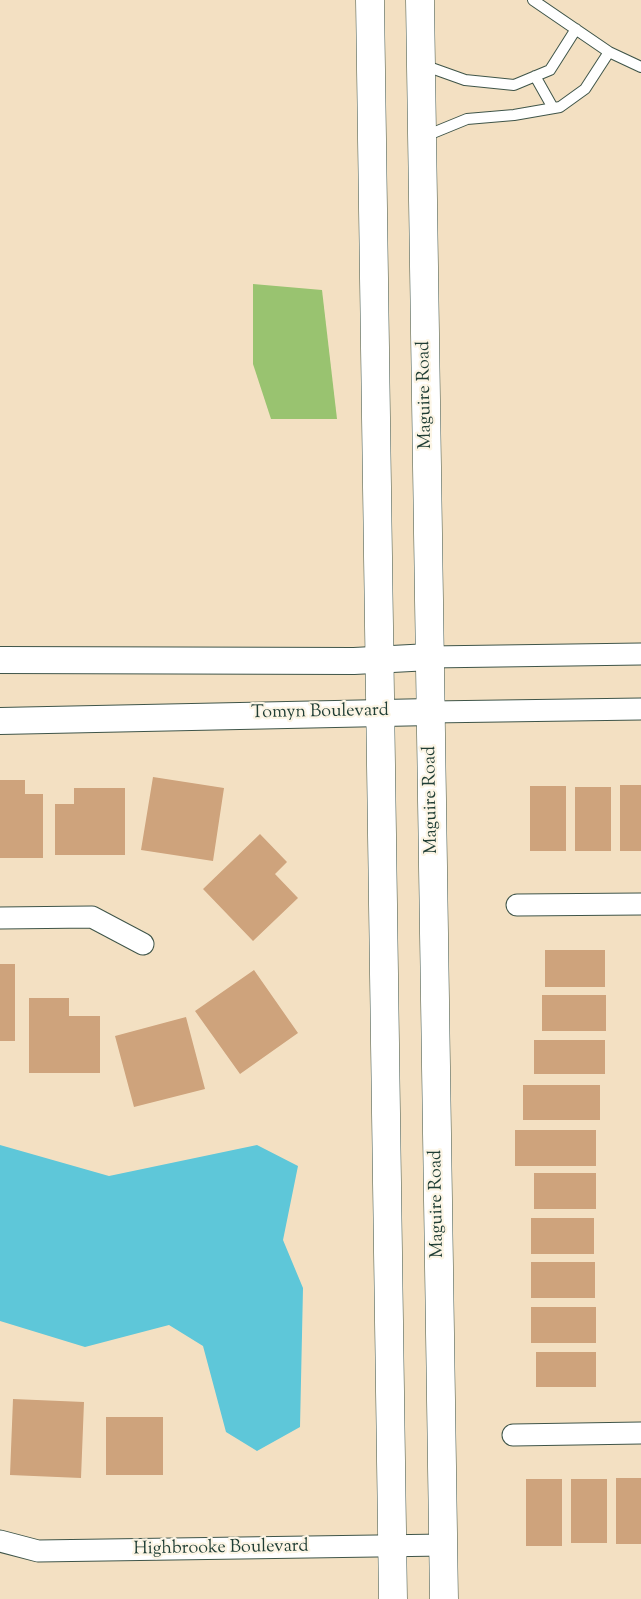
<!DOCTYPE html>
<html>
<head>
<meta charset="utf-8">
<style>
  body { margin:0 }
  canvas { display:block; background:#f3e0c2 }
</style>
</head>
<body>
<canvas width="641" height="1599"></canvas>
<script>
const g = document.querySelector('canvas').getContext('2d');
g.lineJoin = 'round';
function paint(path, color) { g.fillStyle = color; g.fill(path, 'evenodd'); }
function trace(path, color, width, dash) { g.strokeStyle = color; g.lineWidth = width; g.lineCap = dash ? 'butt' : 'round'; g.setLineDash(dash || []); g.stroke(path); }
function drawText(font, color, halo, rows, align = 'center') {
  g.font = font + ' "Sorts Mill Goudy",serif'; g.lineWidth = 4.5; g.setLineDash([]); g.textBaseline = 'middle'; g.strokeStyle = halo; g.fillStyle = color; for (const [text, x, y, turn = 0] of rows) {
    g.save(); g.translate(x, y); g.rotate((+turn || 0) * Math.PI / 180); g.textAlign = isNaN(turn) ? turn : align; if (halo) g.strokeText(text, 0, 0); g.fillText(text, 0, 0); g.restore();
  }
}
const green = new Path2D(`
  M253,284l69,6 15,129h-66l-18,-55z`);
const water = new Path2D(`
  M0,1145l109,31 148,-31 41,21 -15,74 20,48 -3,139 -43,24 -31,-19 -23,-86 -34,-21 -84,22 -85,-26z`);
const building = new Path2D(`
  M153,777l71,11 -11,73 -72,-11z
  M0,780h25v14h18v64h-43z
  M620,785h21v66h-21z
  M530,786h36v65h-36z
  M575,787h36v64h-36z
  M74,788h51v67h-70v-51h19z
  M260,834l27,28 -12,12 23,24 -45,43 -50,-52z
  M545,950h60v37h-60z
  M0,964h15v77h-15z
  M254,970l44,63 -58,41 -45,-63z
  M542,995h64v36h-64z
  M29,998h40v18h31v57h-71z
  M186,1017l19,72 -71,18 -19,-71z
  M534,1040h71v34h-71z
  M523,1085h77v35h-77z
  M515,1130h81v36h-81z
  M534,1173h62v36h-62z
  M531,1218h63v36h-63z
  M531,1262h64v36h-64z
  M531,1307h65v36h-65z
  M536,1352h60v35h-60z
  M13,1399l71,3 -3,76 -71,-3z
  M106,1417h57v58h-57z
  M616,1478h25v66h-25z
  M526,1479h36v67h-36z
  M571,1479h36v64h-36z`);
const service = new Path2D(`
  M533,0l76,52 32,15
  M423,65l42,15 49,5 36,-15 26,-41
  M535,76l18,32
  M423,137l44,-18 47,-4 46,-8 25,-18 24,-37`);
const minor = new Path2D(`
  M430,657l211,-3
  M431,712l210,-3
  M517,905l124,-1
  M0,918l92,-1 51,27
  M513,1435l128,-2
  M0,1541l38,10 406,-6`);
const tertiary = new Path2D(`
  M0,660l354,1 76,-4
  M0,721l431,-9`);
const secondary = new Path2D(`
  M370,0l23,1599
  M420,0l24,1599`);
const streetNames = [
  ["Maguire Road",426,395,-91],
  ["Tomyn Boulevard",320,713,-1],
  ["Maguire Road",432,800,-91],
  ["Maguire Road",438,1204,-91],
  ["Highbrooke Boulevard",221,1549,-1]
];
paint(green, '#99c370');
paint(water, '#5ec7d9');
paint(building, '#cea37c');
trace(service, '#3f5549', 12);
trace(minor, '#3f5549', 23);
trace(tertiary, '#3f5549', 28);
trace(secondary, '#3f5549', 29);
trace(service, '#fff', 10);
trace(minor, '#fff', 21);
trace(tertiary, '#fff', 26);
trace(secondary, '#fff', 28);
drawText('18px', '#1f3d34', '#fcf5e5', streetNames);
</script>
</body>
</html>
